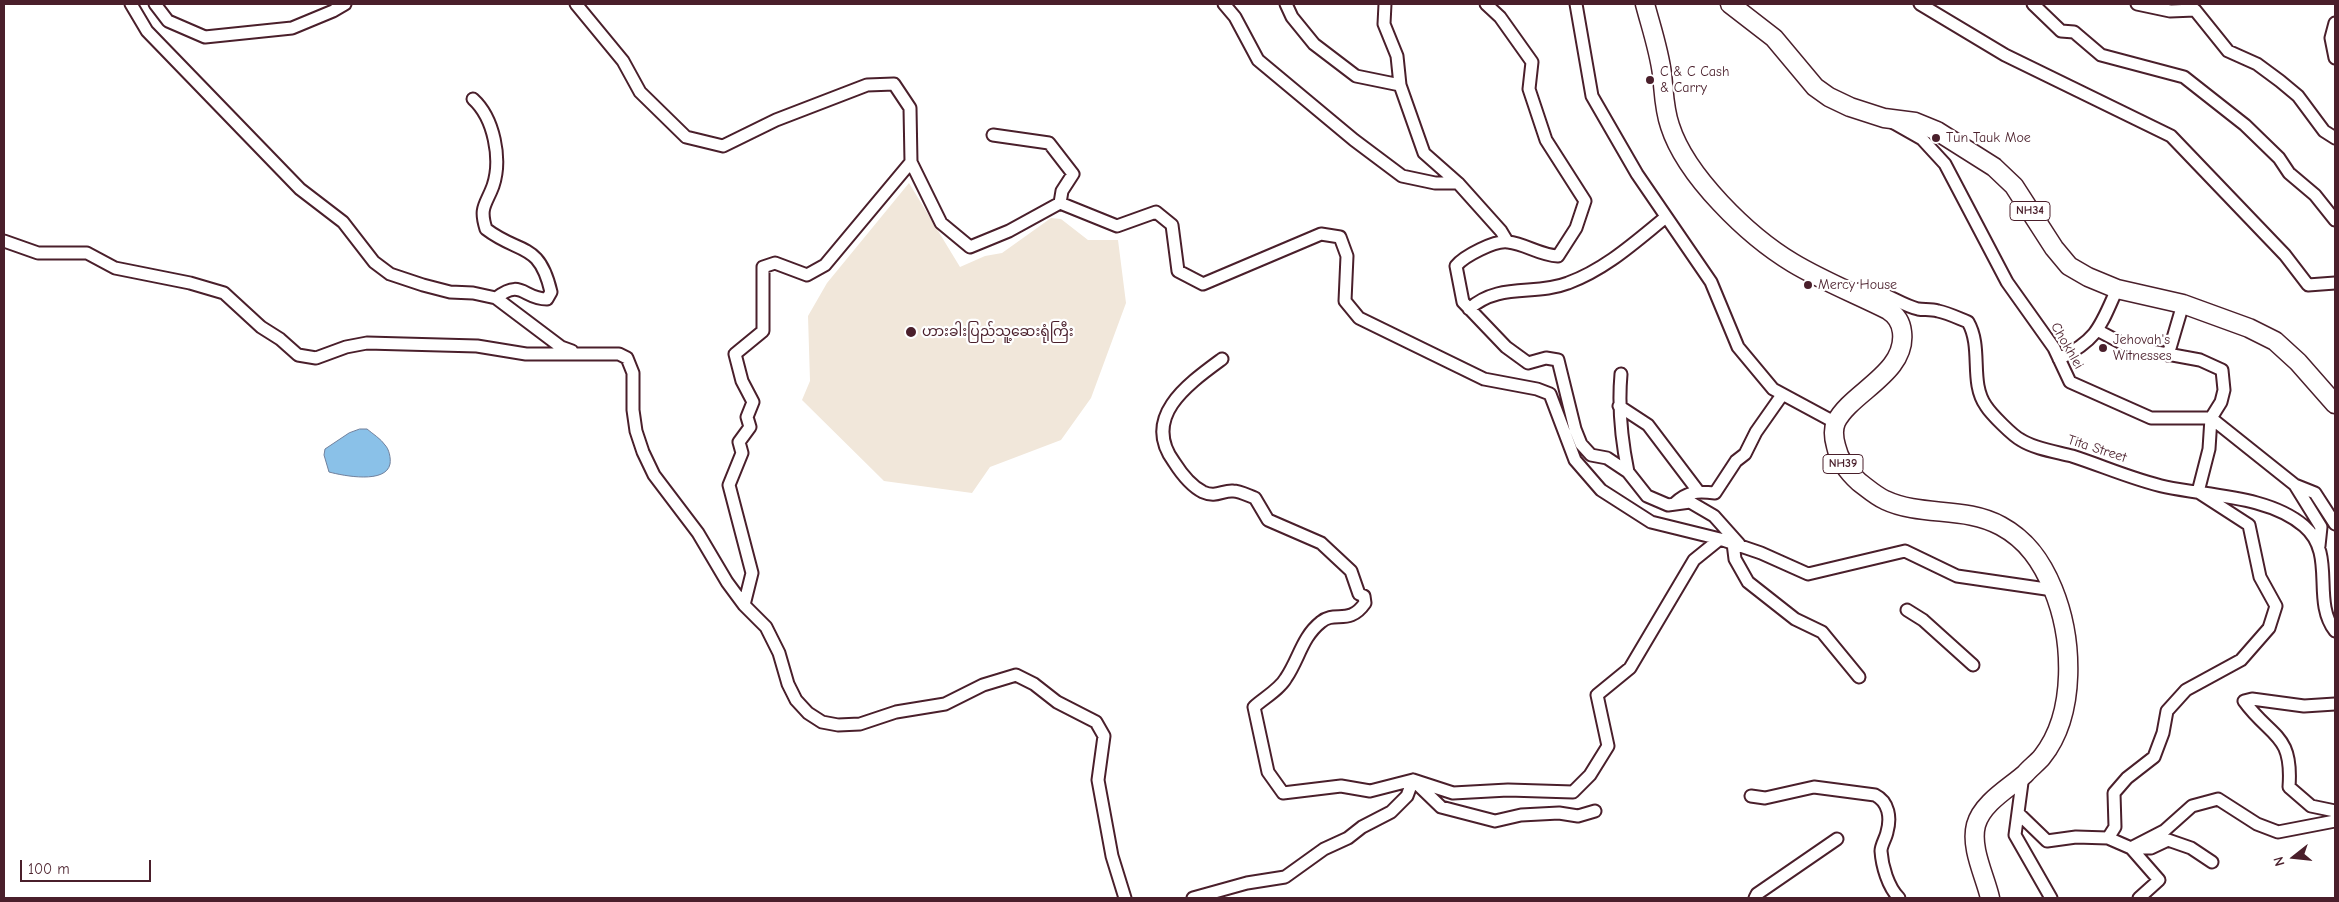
<!DOCTYPE html>
<html>
<head>
<meta charset="utf-8">
<style>
  body { margin:0 }
  #map { position:relative; width:2339px; height:902px; overflow:hidden; background:#fff; font-family:"Comic Neue",sans-serif }
  canvas { display:block }
  .frame { position:absolute; inset:0; border:5px solid #4a1f2b; pointer-events:none }
  .north { position:absolute; left:2269px; top:832px; width:50px; height:50px; -webkit-text-stroke:4px #fff; paint-order:stroke; rotate:254deg; font-size:14px; font-weight:700; line-height:20px; text-align:center; color:#4a1f2b }
  .north::after { content:''; display:block; margin:auto; width:18px; height:22px; background:#4a1f2b; clip-path:polygon(50% 0,100% 100%,50% 72%,0 100%) }
  .scale { position:absolute; left:20px; top:860px; width:131px; height:22px; box-sizing:border-box; border:2px solid #4a1f2b; border-top:0; padding-left:6px; font-size:15px; line-height:18px; white-space:nowrap; color:#4a1f2b; -webkit-text-stroke:4px #fff; paint-order:stroke }
</style>
</head>
<body>
<div id="map">
<canvas width="2339" height="902"></canvas>
<div class="frame"></div>
<div class="north">N</div>
<div class="scale">100 m</div>
</div>
<script>
const g = document.querySelector('canvas').getContext('2d');
g.lineJoin = 'round';
function paint(path, color) { g.fillStyle = color; g.fill(path, 'evenodd'); }
function trace(path, color, width, dash) { g.strokeStyle = color; g.lineWidth = width; g.lineCap = dash ? 'butt' : 'round'; g.setLineDash(dash || []); g.stroke(path); }
function drawText(font, color, halo, rows, align = 'center') {
  g.font = font + ' "Comic Neue","Noto Sans Myanmar",sans-serif'; g.lineWidth = 4.5; g.setLineDash([]); g.textBaseline = 'middle'; g.strokeStyle = halo; g.fillStyle = color; for (const [text, x, y, turn = 0] of rows) {
    g.save(); g.translate(x, y); g.rotate((+turn || 0) * Math.PI / 180); g.textAlign = isNaN(turn) ? turn : align; if (halo) g.strokeText(text, 0, 0); g.fillText(text, 0, 0); g.restore();
  }
}
const built = new Path2D(`
  M909,183l51,84 25,-11 17,-3 49,-35 10,1 27,21h30l8,63 -35,95 -30,42 -71,27 -18,26 -88,-12 -82,-81 8,-19 -2,-65 19,-33z`);
const water = new Path2D(`
  M360,429h7c6,5 14,10 18,16 4,4 6,13 5,19 -4,20 -46,12 -61,8l-5,-17 1,-6 24,-16z`);
const minor = new Path2D(`
  M131,4l16,27 153,158 43,33 31,40 16,12 33,11 27,7 23,1 23,5 65,49 11,4
  M155,4l13,17 37,16 87,-9 41,-17 12,-7
  M576,4l47,57 17,31 46,45 37,9 53,-26 91,-35 27,-1 16,24 1,54 30,61 29,24 39,-16 51,-28 57,23 39,-14 16,13 6,46 25,13 118,-50 19,3 7,19 -2,45 14,17 125,61 53,10 13,5 25,66 26,30 50,32 69,17 41,14 47,21 97,-23 52,25 96,14
  M1224,4l11,13 23,43 96,80 48,36 33,7h23l-34,-30 -24,-68 -3,-29 -13,-32 1,-20
  M1286,4l6,13 22,27 42,32 44,9
  M1486,4l14,13 32,45 -3,27 17,51 39,61 -9,27 -18,28c-19,-1 -32,-12 -50,-14 -13,-2 -44,14 -52,24l7,36 43,45 22,16 18,-5 12,2 17,69 6,15 10,11 16,3 21,14 19,24 21,9 22,-3 24,14 25,28
  M1576,4l16,92 45,78 74,108 27,65 35,42 63,34
  M1920,4l85,51 166,81 114,119 23,30 27,-2
  M2033,4l28,27 13,1 27,23 83,22 61,48 34,33 10,15 26,22 20,25
  M2137,4l33,7 25,-1 33,41 29,13 23,17 18,15 26,35 11,7
  M2335,23l-4,15 4,20
  M473,99c21,19 29,60 20,87 -7,19 -14,21 -7,43 34,26 53,12 65,63l-4,7c-24,0 -25,-21 -51,-1
  M1892,122l30,17 23,25 62,118 47,66 16,34 81,36h60l84,67 26,42 -2,19
  M993,135l56,8 24,31 -11,17 -2,12
  M1458,183l43,48 6,10
  M4,241l34,12h49l28,15 75,15 34,10 37,34 19,12 18,16 18,3 30,-11 21,-4 110,3 49,8h93l8,4 6,15v37l3,21 7,21 11,23 44,58 29,49 17,23 22,22 13,26 9,31 8,16 12,13 14,9 16,3 22,-1 36,-12 49,-8 38,-19 33,-10 18,9 23,18 39,20 8,14 -6,44 14,76 13,42
  M1851,291c23,-9 45,13 67,18 6,1 13,0 20,2 10,2 20,7 30,11 15,26 1,60 18,84 5,8 27,30 35,34 14,9 36,12 51,16 31,10 62,24 94,31 43,9 103,9 138,39 33,28 7,74 31,105
  M1469,309c30,-27 66,-13 99,-26 38,-14 67,-41 98,-66
  M2097,330l32,17 71,13 22,10 2,20 -3,12 -10,16 -2,31 -11,43 51,33 11,52 16,29 -7,22 -28,32 -55,30 -19,21 -4,22 -9,24 -27,21 -13,15 1,34 -7,11
  M2168,355l15,-51
  M1222,359c-34,25 -81,58 -48,103 7,11 17,24 29,30 13,6 20,-2 30,-1 7,0 16,5 22,7l13,22 53,23 30,28 8,23 5,2 1,7c-16,23 -30,7 -44,19 -19,15 -22,37 -35,56 -6,11 -22,20 -32,29l14,65 15,21 58,-7 29,5 43,-11 40,13 55,-3 65,2 17,-17 18,-29 -11,-51 33,-27 64,-108 26,-21
  M2059,359c39,-20 41,-32 58,-70
  M1621,374c-3,34 0,64 7,98
  M1619,406l29,19 50,66
  M2295,485l20,8 20,31
  M1674,504c14,-13 23,-13 41,-11l21,-32 9,-7 11,-22 26,-37
  M1733,543l2,16 13,23 47,37 27,13 37,45
  M744,605l8,-32 -23,-88 13,-32 -3,-11 11,-15 -3,-10 6,-15 -11,-21 -7,-27 28,-23v-64l12,-4 32,12 18,-10 86,-103
  M1907,610l16,10 50,45
  M2335,704l-31,2 -52,-7 -8,2c27,37 49,32 45,86l22,19 24,5
  M2023,775l-8,60 36,63
  M1751,796l14,2 49,-11 61,8c14,7 16,23 12,37 -1,6 -6,13 -6,19 1,15 7,36 18,47
  M2018,813l29,28 29,-4 32,1 23,10 33,-17 28,-25 26,-7 39,25 21,8 57,-11
  M1193,898l54,-15 38,-6 39,-28 24,-11 14,-11 29,-15 16,-16 6,-16 28,27 54,14 26,-6 38,-2 19,3 17,-5
  M1755,898l2,-4 80,-55
  M2139,898l20,-18 -28,-32h20l17,-8 23,8 21,14`);
const highway = new Path2D(`
  M1645,4c6,23 14,46 17,70 2,18 2,35 8,52 16,50 78,110 123,137 30,18 63,31 95,47 8,5 13,12 14,22 5,41 -51,60 -66,90 -3,7 -2,17 0,24 3,14 12,26 23,36 8,6 17,14 26,18 36,17 80,6 116,26 26,14 41,36 52,63 20,49 24,124 -11,168 -5,6 -12,11 -17,17 -16,14 -43,29 -49,51 -6,23 9,51 14,73
  M1730,4l44,34 41,49 14,10 21,10 34,11 31,4 22,9 57,36 20,19 40,62 15,18 19,11 29,12 66,15 66,24 26,13 23,21 37,42`);
const markers = [
  [1650,80,5,"#4a1f2b"],
  [1936,138,5,"#4a1f2b"],
  [1808,285,5,"#4a1f2b"],
  [911,332,6,"#4a1f2b"],
  [2103,348,5,"#4a1f2b"]
];
const shields = [
  [2030,211,40],
  [1843,464,40]
];
const shieldNames = [
  ["NH34",2030,211],
  ["NH39",1843,464]
];
const poiNames = [
  ["C & C Cash",1660,72],
  ["& Carry",1660,88],
  ["Tun Tauk Moe",1946,138],
  ["Mercy House",1818,285],
  ["ဟားခါးပြည်သူ့ဆေးရုံကြီး",922,332],
  ["Jehovah's",2113,340],
  ["Witnesses",2113,356]
];
const streetNames = [
  ["Chokhlei",2067,346,60],
  ["Tita Street",2097,449,18]
];
paint(built, '#f1e7da');
paint(water, '#8ac1e8');
trace(water, '#70809c', 1);
trace(minor, '#4a1f2b', 15);
trace(highway, '#4a1f2b', 21);
trace(minor, '#fff', 11);
trace(highway, '#fff', 18);
for (const [x, y, r, color] of markers) { const dot = new Path2D(); dot.arc(x, y, r, 0, 2 * Math.PI); g.fillStyle = color; g.fill(dot); trace(dot, '#fff', 2); }
for (const [x, y, w] of shields) { const box = new Path2D(); box.roundRect(x - w / 2, y - 9.5, w, 19, 4); g.fillStyle = '#fff'; g.fill(box); trace(box, '#4a1f2b', 1); }
drawText('bold 12px', '#4a1f2b', null, shieldNames);
drawText('14px', '#4a1f2b', '#fff', poiNames, 'left');
drawText('14px', '#4a1f2b', '#fff', streetNames);
</script>
</body>
</html>
